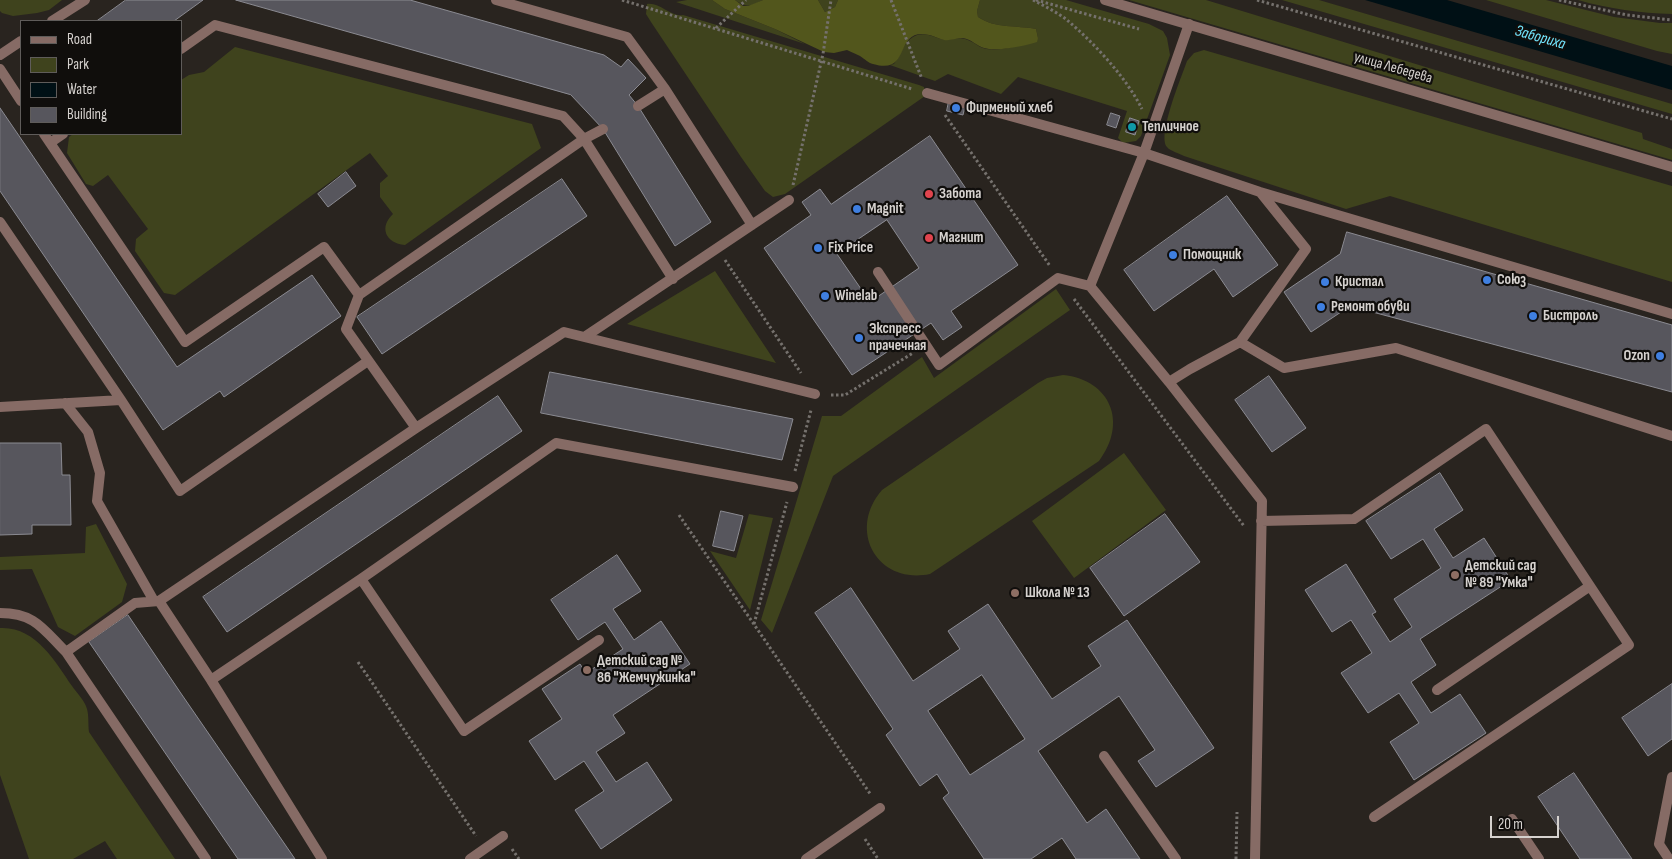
<!DOCTYPE html>
<html>
<head>
<meta charset="utf-8">
<style>
  body { margin:0 }
  #map { position:relative; width:1672px; height:859px; overflow:hidden; background:#29241f; font-family:"Sofia Sans Condensed",sans-serif }
  canvas { display:block }
  .legend { position:absolute; left:20px; top:20px; width:162px; height:115px; box-sizing:border-box; background:#100e0c; border:1px solid #5f5c5a; margin:0; padding:6px 9px; list-style:none; font-size:15px; color:#d6d2cf }
  .legend li { display:flex; align-items:center; gap:10px; height:25px }
  .legend b { width:25px; border:1px solid #5f5c5a }
  .scale { position:absolute; left:1490px; top:816px; width:69px; height:22px; box-sizing:border-box; border:2px solid #d6d2cf; border-top:0; padding-left:6px; font-size:15px; line-height:18px; white-space:nowrap; color:#d6d2cf; -webkit-text-stroke:4px #100e0c; paint-order:stroke }
</style>
</head>
<body>
<div id="map">
<canvas width="1672" height="859"></canvas>
<ul class="legend">
<li><b style="height:6px;background:#866b65"></b>Road</li>
<li><b style="height:14px;background:#3f431d"></b>Park</li>
<li><b style="height:14px;background:#001015"></b>Water</li>
<li><b style="height:14px;background:#57565d"></b>Building</li>
</ul>
<div class="scale">20 m</div>
</div>
<script>
const g = document.querySelector('canvas').getContext('2d');
g.lineJoin = 'round';
function paint(path, color) { g.fillStyle = color; g.fill(path, 'evenodd'); }
function trace(path, color, width, dash) { g.strokeStyle = color; g.lineWidth = width; g.lineCap = dash ? 'butt' : 'round'; g.setLineDash(dash || []); g.stroke(path); }
function drawText(font, color, halo, rows, align = 'center') {
  g.font = font + ' "Sofia Sans Condensed",sans-serif'; g.lineWidth = 4.5; g.setLineDash([]); g.textBaseline = 'middle'; g.strokeStyle = halo; g.fillStyle = color; for (const [text, x, y, turn = 0] of rows) {
    g.save(); g.translate(x, y); g.rotate((+turn || 0) * Math.PI / 180); g.textAlign = isNaN(turn) ? turn : align; if (halo) g.strokeText(text, 0, 0); g.fillText(text, 0, 0); g.restore();
  }
}
const green = new Path2D(`
  M0,0h62l-13,10 -12,3 -24,3 -11,-3 -2,-2z
  M687,0h25l13,9 50,20 30,15 -129,-42z
  M735,0h28c-13,6 -15,9 -28,0z
  M818,0h20l-3,7 -10,5z
  M980,0h86l83,24 14,7 4,7 3,17 -29,81 -5,5 -13,2 -5,-5 9,-27 -109,-34 -17,17 -53,-20 -13,7 -45,-16 4,-1c7,-9 9,-21 19,-27 12,-7 22,2 33,3 6,0 13,-3 19,-1 8,2 13,8 21,10 19,2 35,-4 52,-11l-2,-9c-20,-4 -40,0 -58,-12l-1,-6z
  M1129,0h77l436,133 1,6 29,10v11z
  M1282,0h37l353,104v10z
  M1486,0h60l68,17 46,6h12v31l-15,-3z
  M1578,0h94v14c-32,-1 -63,-5 -94,-14z
  M647,4c13,-2 23,13 36,11l236,70 5,2 1,9 -140,98 -12,3 -8,-6 -24,-34 -90,-135 -5,-8z
  M235,47l297,77 9,24 -136,97c-20,-2 -26,-18 -12,-31l-13,-17v-14l8,-7 -18,-23 -195,142 -11,-2 -29,-42 1,-12 12,-10 -40,-54 -15,11 -7,-2 -19,-31 2,-16 4,-3h108v-54l8,-5 15,-3z
  M1204,50l468,136v96l-282,-86 -44,13 -162,-53c-5,-3 -14,-5 -17,-9 -10,-12 15,-71 20,-86l7,-8z
  M715,271l61,92 -149,-39z
  M1056,289l14,21 -237,166 -61,157 -11,-13 61,-204h19l81,-59 12,21z
  M1063,375c48,5 65,48 36,86l-169,113c-53,11 -83,-44 -48,-84l156,-107 9,-5z
  M1124,453l42,57 -92,68 -42,-57z
  M749,514l24,4 -23,92 -40,-59 26,7z
  M96,524l31,60 -5,18 -47,34 -17,-9 -26,-58 -32,1v-13l85,-4 1,-26z
  M0,628c35,-2 55,33 72,58 5,7 13,15 15,23 2,7 1,16 2,23l86,127h-58l-12,-18 -32,18h-44l-29,-84z`);
const forest = new Path2D(`
  M712,0h23l8,6h5l15,-6h55l7,12 10,-5 3,-7h142l-3,11 1,6c18,12 38,8 58,12l2,9 -1,4c-13,4 -40,10 -53,6 -7,-2 -13,-9 -21,-10 -6,0 -12,3 -19,2 -7,-2 -14,-6 -22,-6 -27,0 -12,41 -49,30 -5,-1 -8,-5 -13,-8 -4,-2 -9,-4 -13,-6l-13,3 -10,-1 -49,-23 -50,-20z`);
const water = new Path2D(`
  M1365,0h82l225,66v24z`);
const building = new Path2D(`
  M126,0h77l-29,21h-77z
  M236,0h174l194,55 17,12 7,-8 18,19 -17,17 9,11 73,116 -36,24 -72,-117 -32,-34z
  M949,101l16,5 -2,9 -16,-4z
  M0,108l177,259 135,-92 29,41 -117,81 -4,-6 -57,39 -163,-239z
  M1111,113l9,3 -4,12 -9,-3z
  M1130,118l9,3 -4,14 -9,-3z
  M930,136l88,129 -67,46 11,16 -19,13 -12,-17 -79,52 -88,-127 47,-33 -9,-13 18,-13 11,15zM887,220l32,48 -49,34 -33,-48z
  M346,172l10,14 -28,21 -10,-13z
  M562,179l25,37 -205,138 -25,-37z
  M1227,196l51,69 -45,32 -19,-28 -60,42 -30,-41z
  M1347,232l325,93v67l-322,-86 -39,26 -27,-40 56,-38z
  M550,372l243,47 -11,41 -241,-47z
  M1269,376l37,52 -34,24 -37,-52z
  M498,396l24,35 -295,201 -24,-35z
  M0,443h61l1,32h8l1,50h-39v9l-32,1z
  M1440,473l23,37 -29,19 19,29 31,-20 27,42 -91,59 16,26 -25,17 20,31 29,-19 26,39 -72,47 -24,-38 29,-19 -20,-30 -31,20 -27,-40 31,-20 -21,-33 -19,12 -27,-42 41,-26 30,48 -4,2 18,28 22,-15 -18,-28 47,-31 -18,-29 -32,20 -25,-38z
  M721,511l22,5 -9,35 -21,-5z
  M1165,514l35,48 -76,54 -34,-48z
  M617,555l24,36 -28,18 21,31 27,-19 29,43 -77,51 12,18 -29,19 20,30 31,-20 25,38 -71,49 -26,-39 29,-19 -20,-30 -29,19 -26,-39 33,-22 -20,-30 38,-25 6,9 37,-24 -18,-27 -27,18 -27,-40z
  M851,588l62,93 47,-32 -12,-18 40,-27 64,95 49,-33 -13,-20 39,-26 87,128 -58,39 -18,-26 17,-11 -36,-54 -81,55 49,72 19,-14 34,50h-64l-14,-21 -31,21h-47l-41,-61 6,-5 -12,-19 -17,12 -34,-51 7,-6 -78,-116zM982,675l43,64 -55,36 -42,-64z
  M128,615l52,77 115,167h-57l-149,-217z
  M1672,684v55l-24,17 -26,-38z
  M1574,773l58,86h-52l-42,-62z`);
const path = new Path2D(`
  M622,0l290,89
  M891,0l31,79
  M1033,0c11,6 24,12 34,20 27,23 59,57 75,89
  M1036,0l103,29
  M1257,0l415,119
  M1559,0l68,15 45,5
  M716,28l30,-28
  M945,115l105,151
  M793,185l30,-131 8,-54
  M725,260l76,113
  M1074,299l170,227
  M831,395h14l68,-42
  M795,471l16,-61
  M679,515l192,280
  M754,624l33,-122
  M358,662l118,174
  M865,839l13,20
  M512,849l7,10
  M1236,859l1,-47`);
const lane = new Path2D(`
  M496,0l131,37 38,52 87,136
  M52,21l33,-21
  M1189,24l-45,129 -54,133 79,96 93,119 -7,358
  M0,55l21,-14
  M0,69l21,32
  M927,93l217,60 116,39 412,122
  M638,106l27,-17
  M603,129l-19,10 89,140
  M44,134l141,208 139,-95 35,48 225,-156 -21,-23 -348,-91 -34,24
  M50,143l13,-9
  M0,222l121,178 59,91 188,-130
  M878,272l61,93 119,-87 32,8
  M359,295l-13,34 70,99
  M586,336l203,-136
  M1240,342l66,-93 -45,-56
  M1169,382l21,-13 50,-27 44,26 112,-20 276,88
  M65,403l23,29 12,41 -3,28 57,100
  M0,407l121,-7
  M1261,521l93,-2 132,-90 143,216 -255,172
  M361,579l103,152 135,-91
  M159,601l52,79
  M0,613c35,0 43,16 66,39
  M1437,690l153,-104
  M1104,756l72,103
  M1512,819l27,40
  M206,859l-140,-207 69,-49 24,-2 257,-173 148,-96 251,62
  M322,859l-111,-179 150,-101 195,-136 237,44
  M470,859l33,-23
  M806,859l74,-51
  M1669,859l-10,-15 13,-67`);
const street = new Path2D(`
  M1105,0l567,167`);
const markers = [
  [956,108,5,"#3f7fe0"],
  [1132,127,5,"#0f9aa8"],
  [929,194,5,"#e0444e"],
  [857,209,5,"#3f7fe0"],
  [929,238,5,"#e0444e"],
  [818,248,5,"#3f7fe0"],
  [1173,255,5,"#3f7fe0"],
  [1487,280,5,"#3f7fe0"],
  [1325,282,5,"#3f7fe0"],
  [825,296,5,"#3f7fe0"],
  [1321,307,5,"#3f7fe0"],
  [1533,316,5,"#3f7fe0"],
  [859,338,5,"#3f7fe0"],
  [1660,356,5,"#3f7fe0"],
  [1455,575,5,"#8d6e63"],
  [1015,593,5,"#8d6e63"],
  [587,670,5,"#8d6e63"]
];
const streetNames = [
  ["улица Лебедева",1393,68,16]
];
const poiNames = [
  ["Фирменый хлеб",966,108],
  ["Тепличное",1142,127],
  ["Забота",939,194],
  ["Magnit",867,209],
  ["Магнит",939,238],
  ["Fix Price",828,248],
  ["Помощник",1183,255],
  ["Союз",1497,280],
  ["Кристал",1335,282],
  ["Winelab",835,296],
  ["Ремонт обуви",1331,307],
  ["Бистроль",1543,316],
  ["Экспресс",869,329],
  ["прачечная",869,346],
  ["Ozon",1650,356,"right"],
  ["Детский сад",1465,566],
  ["№ 89 \"Умка\"",1465,583],
  ["Школа № 13",1025,593],
  ["Детский сад №",597,661],
  ["86 \"Жемчужинка\"",597,678]
];
const waterNames = [
  ["Забориха",1540,38,16]
];
paint(green, '#3f431d');
paint(forest, '#52561c');
paint(water, '#001015');
paint(building, '#57565d');
trace(building, '#8b8b92', 1);
trace(path, '#75716d', 3, [2.5, 2.5]);
trace(lane, '#866b65', 10);
trace(street, '#866b65', 10);
for (const [x, y, r, color] of markers) { const dot = new Path2D(); dot.arc(x, y, r, 0, 2 * Math.PI); g.fillStyle = color; g.fill(dot); trace(dot, '#100e0c', 2); }
drawText('15px', '#d6d2cf', '#100e0c', streetNames);
drawText('bold 15px', '#d6d2cf', '#100e0c', poiNames, 'left');
drawText('italic 16px', '#71e4fd', '#100e0c', waterNames);
</script>
</body>
</html>
